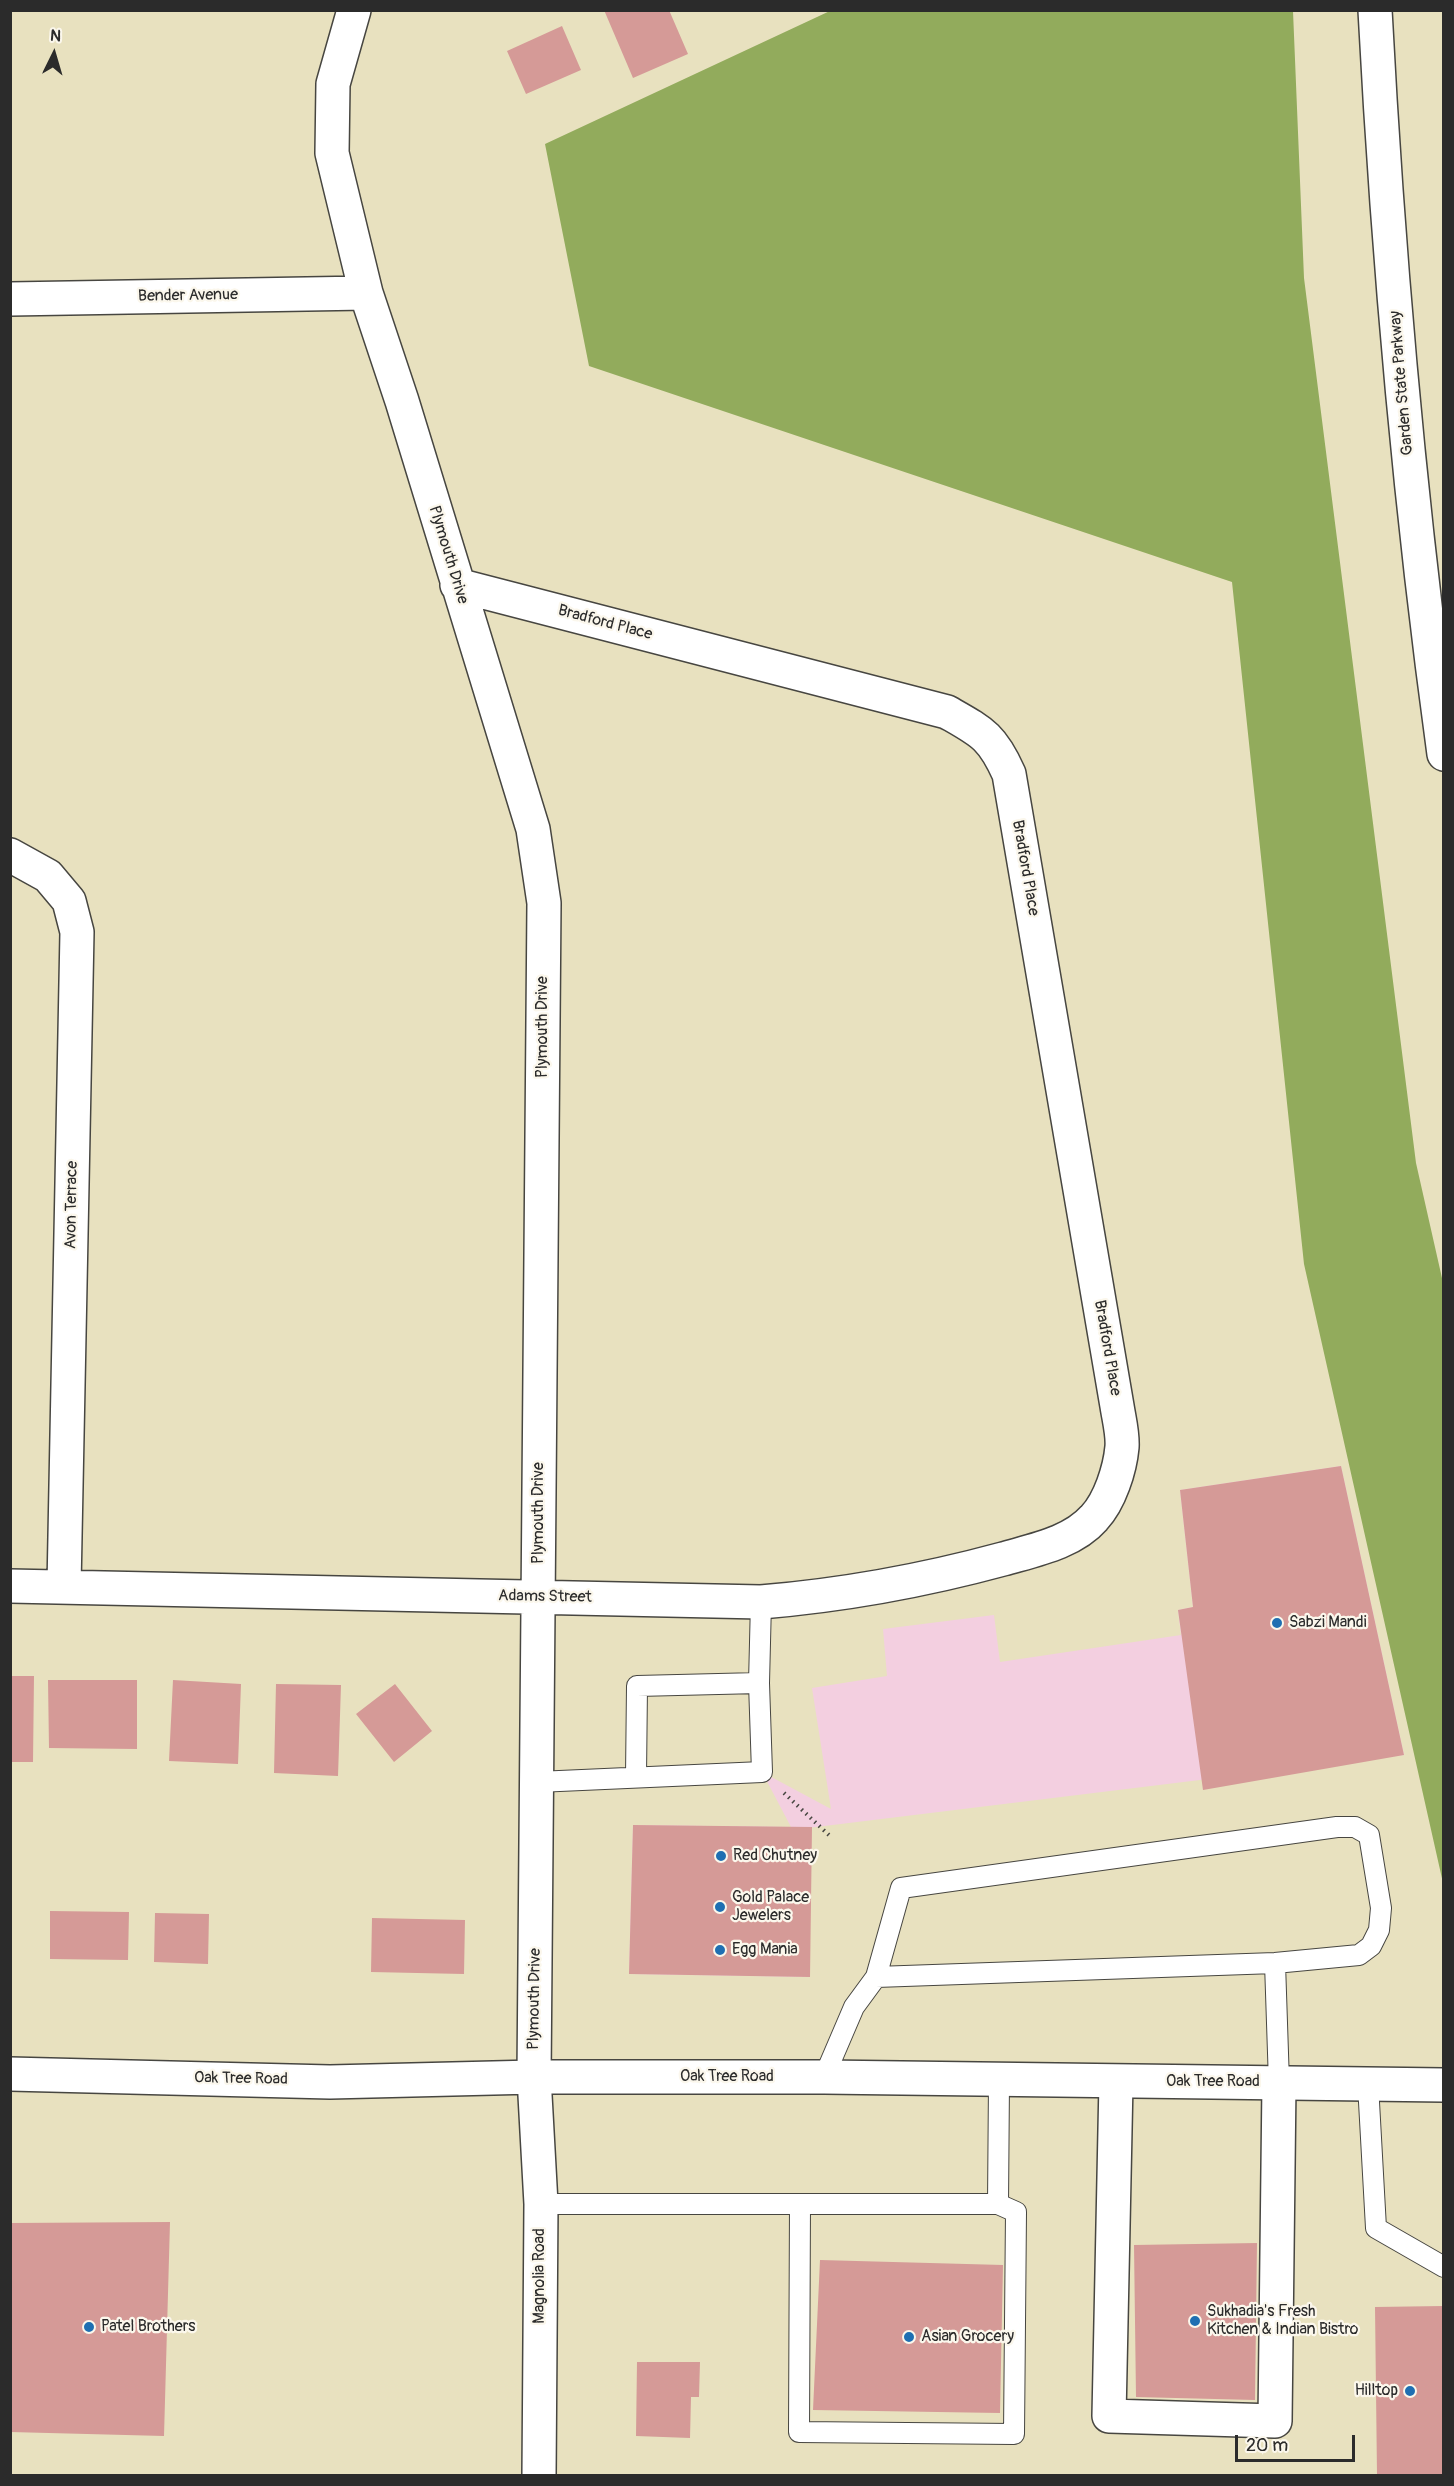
<!DOCTYPE html>
<html>
<head>
<meta charset="utf-8">
<style>
  body { margin:0 }
  #map { position:relative; width:1454px; height:2486px; overflow:hidden; background:#e8e1bf; font-family:Pangolin,sans-serif }
  canvas { display:block }
  .frame { position:absolute; inset:0; border:12px solid #2b2b2b; pointer-events:none }
  .north { position:absolute; left:24px; top:24px; width:60px; height:60px; -webkit-text-stroke:4px #fbf7ec; paint-order:stroke; rotate:5deg; font-size:16px; font-weight:700; line-height:24px; text-align:center; color:#2b2b2b }
  .north::after { content:''; display:block; margin:auto; width:21px; height:27px; background:#2b2b2b; clip-path:polygon(50% 0,100% 100%,50% 72%,0 100%) }
  .scale { position:absolute; left:1235px; top:2435px; width:120px; height:27px; box-sizing:border-box; border:3px solid #2b2b2b; border-top:0; padding-left:8px; font-size:18px; line-height:21px; white-space:nowrap; color:#2b2b2b; -webkit-text-stroke:4px #fbf7ec; paint-order:stroke }
</style>
</head>
<body>
<div id="map">
<canvas width="1454" height="2486"></canvas>
<div class="frame"></div>
<div class="north">N</div>
<div class="scale">20 m</div>
</div>
<script>
const g = document.querySelector('canvas').getContext('2d');
g.lineJoin = 'round';
function paint(path, color) { g.fillStyle = color; g.fill(path, 'evenodd'); }
function trace(path, color, width, dash) { g.strokeStyle = color; g.lineWidth = width; g.lineCap = dash ? 'butt' : 'round'; g.setLineDash(dash || []); g.stroke(path); }
function drawText(font, color, halo, rows, align = 'center') {
  g.font = font + ' Pangolin,sans-serif'; g.lineWidth = 4.5; g.setLineDash([]); g.textBaseline = 'middle'; g.strokeStyle = halo; g.fillStyle = color; for (const [text, x, y, turn = 0] of rows) {
    g.save(); g.translate(x, y); g.rotate((+turn || 0) * Math.PI / 180); g.textAlign = isNaN(turn) ? turn : align; if (halo) g.strokeText(text, 0, 0); g.fillText(text, 0, 0); g.restore();
  }
}
const built = new Path2D(`
  M1341,1466l63,289 -596,73 2,149 -181,-3 4,-149 158,2 -29,-55 69,37 -19,-121 75,-12 -4,-47 111,-14 6,47 181,-27 -3,-25 15,-3 -13,-117z`);
const forest = new Path2D(`
  M832,10l461,1 11,267 112,885 28,124 -1,596 -139,-619 -72,-682 -643,-216 -44,-222z`);
const building = new Path2D(`
  M604,10h65l19,44 -55,24z
  M562,26l19,44 -55,24 -19,-43z
  M1341,1466l63,289 -201,35 -25,-180 15,-3 -13,-117z
  M10,1676h24l-1,86h-23z
  M48,1680h89v69l-88,-1z
  M173,1680l68,4 -3,80 -69,-3z
  M276,1684l65,1 -3,91 -64,-3z
  M395,1684l37,47 -38,31 -38,-48z
  M633,1825l179,2 -2,150 -181,-3z
  M50,1911l79,1 -1,48 -78,-1z
  M155,1913l54,1 -1,50 -54,-2z
  M372,1918l93,2 -1,54 -93,-2z
  M170,2222l-6,214 -154,-4v-209z
  M1257,2243l-2,157 -119,-3 -2,-152z
  M820,2260l183,5 -3,148 -187,-3z
  M1443,2306v169h-66l-2,-168z
  M637,2362h63l-1,35h-8l-1,41 -54,-2z`);
const path = new Path2D(`
  M784,1793l47,44`);
const service = new Path2D(`
  M759,1683l2,-81
  M537,1782l225,-10 -3,-89 -122,3 -1,90
  M1275,1963l4,120
  M824,2077l30,-70 22,-30 25,-89 436,-61h18l14,8 12,73 -2,22 -8,16 -12,9 -84,8 -399,14
  M1368,2084l8,144 68,39
  M541,2204h457
  M800,2204l-1,228 215,2 2,-222 -18,-8 1,-123`);
const minor = new Path2D(`
  M354,10l-21,74 -1,69 34,140 36,108 131,428 11,74 -10,1174
  M10,299l356,-6
  M10,855l38,21 21,25 8,31 -13,654
  M10,1586l751,16c84,-7 161,-21 242,-43 31,-9 69,-16 91,-41 16,-17 26,-49 28,-71 1,-13 -3,-28 -5,-41l-108,-632c-17,-38 -27,-42 -62,-62l-490,-127
  M1116,2082l-7,334 166,5 4,-338`);
const tertiary = new Path2D(`
  M10,2074l320,8 204,-5h290l620,8
  M534,2077l7,127 -2,272`);
const motorway = new Path2D(`
  M1375,10c13,249 35,497 69,744`);
const markers = [
  [1277,1623,6,"#1f6fb2"],
  [721,1856,6,"#1f6fb2"],
  [720,1907,6,"#1f6fb2"],
  [720,1950,6,"#1f6fb2"],
  [1195,2321,6,"#1f6fb2"],
  [89,2327,6,"#1f6fb2"],
  [909,2337,6,"#1f6fb2"],
  [1410,2391,6,"#1f6fb2"]
];
const streetNames = [
  ["Bender Avenue",188,296,-1],
  ["Garden State Parkway",1402,383,-95],
  ["Plymouth Drive",448,555,73],
  ["Bradford Place",605,623,15],
  ["Bradford Place",1025,868,80],
  ["Plymouth Drive",543,1027,-90],
  ["Avon Terrace",72,1205,-89],
  ["Bradford Place",1107,1348,80],
  ["Plymouth Drive",539,1513,-90],
  ["Adams Street",545,1597,1],
  ["Plymouth Drive",535,1999,-89],
  ["Oak Tree Road",727,2077],
  ["Oak Tree Road",241,2079,1],
  ["Oak Tree Road",1213,2082],
  ["Magnolia Road",540,2276,-90]
];
const poiNames = [
  ["Sabzi Mandi",1289,1623],
  ["Red Chutney",733,1856],
  ["Gold Palace",732,1898],
  ["Jewelers",732,1916],
  ["Egg Mania",732,1950],
  ["Sukhadia's Fresh",1207,2312],
  ["Kitchen & Indian Bistro",1207,2330],
  ["Patel Brothers",101,2327],
  ["Asian Grocery",921,2337],
  ["Hilltop",1398,2391,"right"]
];
paint(built, '#f3cfe0');
paint(forest, '#92ab5c');
paint(building, '#d59a97');
trace(service, '#474641', 22);
trace(minor, '#474641', 36);
trace(tertiary, '#474641', 36);
trace(motorway, '#474641', 36);
trace(path, '#474641', 4, [1.5, 4.5]);
trace(service, '#fff', 20);
trace(minor, '#fff', 33);
trace(tertiary, '#fff', 33);
trace(motorway, '#fff', 33);
for (const [x, y, r, color] of markers) { const dot = new Path2D(); dot.arc(x, y, r, 0, 2 * Math.PI); g.fillStyle = color; g.fill(dot); trace(dot, '#fbf7ec', 2); }
drawText('16px', '#2b2b2b', '#fbf7ec', streetNames);
drawText('16px', '#2b2b2b', '#fbf7ec', poiNames, 'left');
</script>
</body>
</html>
